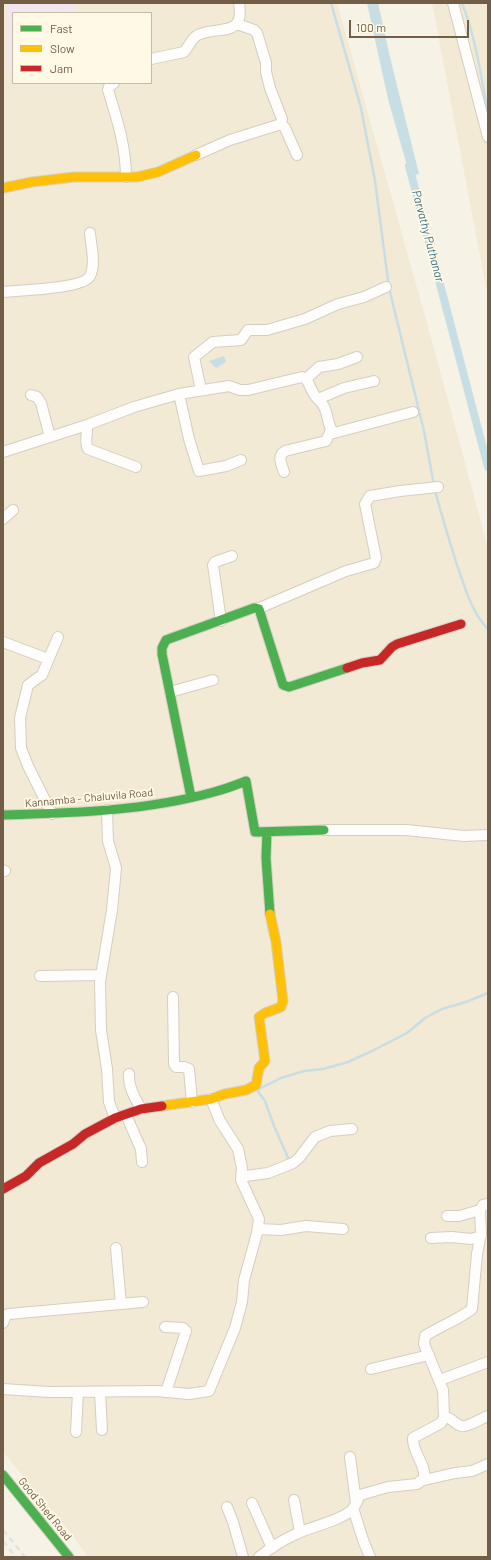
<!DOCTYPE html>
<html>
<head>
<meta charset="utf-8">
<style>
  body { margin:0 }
  #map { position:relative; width:491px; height:1560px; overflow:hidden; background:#f6f2e5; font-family:Barlow,sans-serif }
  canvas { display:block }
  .frame { position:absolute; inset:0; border:4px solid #725e47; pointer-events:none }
  .legend { position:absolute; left:12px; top:12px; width:140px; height:72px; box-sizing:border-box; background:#fff9e5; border:1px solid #c7bba6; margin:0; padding:5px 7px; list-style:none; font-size:12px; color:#725e47 }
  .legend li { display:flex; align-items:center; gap:8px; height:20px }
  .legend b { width:20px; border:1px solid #c7bba6 }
  .scale { position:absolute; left:349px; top:20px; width:120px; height:18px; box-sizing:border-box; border:2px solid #725e47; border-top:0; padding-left:5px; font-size:12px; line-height:14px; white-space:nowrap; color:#725e47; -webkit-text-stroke:3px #fff9e5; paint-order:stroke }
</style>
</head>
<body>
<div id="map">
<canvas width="491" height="1560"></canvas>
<div class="frame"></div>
<ul class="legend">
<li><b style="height:5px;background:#4caf50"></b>Fast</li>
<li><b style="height:5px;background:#ffc107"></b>Slow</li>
<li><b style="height:5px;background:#c62828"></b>Jam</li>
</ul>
<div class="scale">100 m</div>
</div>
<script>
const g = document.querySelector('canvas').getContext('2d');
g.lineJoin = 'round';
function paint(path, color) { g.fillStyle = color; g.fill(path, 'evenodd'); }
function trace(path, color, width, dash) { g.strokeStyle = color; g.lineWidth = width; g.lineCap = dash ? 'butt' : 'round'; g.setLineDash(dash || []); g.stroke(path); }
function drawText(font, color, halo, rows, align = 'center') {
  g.font = font + ' Barlow,sans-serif'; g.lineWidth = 3.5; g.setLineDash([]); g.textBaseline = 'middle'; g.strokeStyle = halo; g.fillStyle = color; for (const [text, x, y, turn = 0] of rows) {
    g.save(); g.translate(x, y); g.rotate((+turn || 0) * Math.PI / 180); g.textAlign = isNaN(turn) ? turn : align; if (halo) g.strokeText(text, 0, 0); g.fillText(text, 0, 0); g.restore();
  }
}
const residential = new Path2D(`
  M3,3h334l93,331 58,214v1009h-400l-19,-26 -66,-79zM13,13h138v70h-138z
  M432,3h56v295l-55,-290z`);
const education = new Path2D(`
  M7,3h68l2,10h-64v61h-4z`);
const water = new Path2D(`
  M367,3h11l12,54 29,117 -9,2 -22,-77z
  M224,356l2,6 -10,6 -7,-7z`);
const stream = new Path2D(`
  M331,3l30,105 14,73 14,107 35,143 10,55
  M462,3c14,35 19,74 26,110
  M435,491c7,25 14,49 22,74 8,22 14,47 31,64
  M289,1160l-15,-34 -9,-25 -8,-11 24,-12 23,-7 19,-2 25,-7 22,-10 37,-19 18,-15 17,-9 24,-7 22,-9`);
const canal = new Path2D(`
  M409,166l79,301`);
const street = new Path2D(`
  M453,3l35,134
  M237,24l17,6 3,3 9,30v9l4,16 12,31 -1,5
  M151,59l33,-7c5,-5 7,-14 14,-17 20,-10 47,4 41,-32
  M114,83l-5,4 -1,3c9,29 18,57 18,87
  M196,155l34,-15 51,-16 4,4 12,27
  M3,292c16,-2 81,-3 87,-16 6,-12 1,-30 0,-43
  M306,379l13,-12 19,-3 19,-7
  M201,390l-7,-33 19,-15 28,-2 7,-10h19l38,-11 33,-15 26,-7 22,-10
  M179,394l10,45 10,32 27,-5 15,-6
  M31,395l6,2 4,6 9,34
  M318,399l26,-11 30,-7
  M87,425c1,8 -3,17 1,24l48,18
  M3,452l84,-27 47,-18 45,-13 50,-8 11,4h8l54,-13 5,3c3,6 5,12 9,17 4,4 7,6 9,12 4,9 2,17 9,24l79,-21
  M284,472c-3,-9 -7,-16 1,-21l41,-10 5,-11
  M3,519l10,-9
  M257,609l89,-38 28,-8 2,-5 -11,-54 5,-8 30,-5 38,-4
  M221,621l-8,-56 2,-3 17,-6
  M3,642l45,17
  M170,692l43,-12
  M107,810l1,31 8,27 -4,42 -12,72 1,48 6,39 2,33 6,16
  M52,814l-24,-48 -7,-18 -1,-30 8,-33 14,-10 16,-38
  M324,830h82l58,6 24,-1
  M3,870l2,1
  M40,976l61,-1
  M173,997l1,67 2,3h8l5,2 3,33
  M129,1074c-1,13 6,24 12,35
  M126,1115l15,34 1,13
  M241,1180l5,-4 22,-3 25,-10 6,-5 16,-21 15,-6 22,-2
  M447,1216h12l21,-6
  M258,1229l23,1 25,-4 37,3
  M431,1238l21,-1 19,2 10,-3
  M116,1248l5,56
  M3,1323l3,-8 3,-1 134,-12
  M165,1327l18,1 3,3 -20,61
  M371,1369l58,-14
  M440,1380l48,-18
  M3,1389l46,3 108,-1 32,3 20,-3 26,-63 7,-26 2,-22 13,-47 2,-14 -18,-39 1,-12 -4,-19 -18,-28 -9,-22
  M100,1392l2,38
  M444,1417c8,0 10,7 17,9 5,2 21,-8 27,-10
  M76,1432l2,-40
  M350,1457l6,46
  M420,1481l35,-8 17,-2 16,-7
  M294,1500l6,32
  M252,1503l20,45
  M227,1507l6,15 10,35
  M353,1508l10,32 7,17
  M259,1557c11,-9 24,-17 37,-23 14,-7 47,-14 57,-25 3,-4 5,-10 7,-14l28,-8 29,-3 7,-5c3,-14 -12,-26 -11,-41l28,-15 3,-6 -1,-27 -19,-46 1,-8c15,-10 33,-16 47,-27l5,-55 4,-21 -1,-23 3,-5 5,-1`);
const fast = new Path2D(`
  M191,797l-29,-143v-6l4,-8 88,-32 5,1 24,76 6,2 58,-19
  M3,815c71,-2 143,-4 211,-23 11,-3 22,-7 32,-11l9,51 69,-2
  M267,832l-1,26 4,56
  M3,1475l66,82`);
const slow = new Path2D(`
  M3,188l29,-6 42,-5h63l21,-5 38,-17
  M162,1106l49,-7 14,-5 21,-4 10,-5 3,-17 6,-7 -6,-44 6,-4 16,-6 2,-6 -7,-59 -6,-28`);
const jam = new Path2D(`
  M347,668l15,-5 18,-3 12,-13 5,-3 64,-20
  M3,1189l23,-13 13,-13 34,-19 12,-10 30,-16 26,-9 21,-3`);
const rail = new Path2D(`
  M3,1530l22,27
  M3,1541l13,16`);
const streetNames = [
  ["Kannamba - Chaluvila Road",89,798,-5],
  ["Good Shed Road",45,1509,51]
];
const waterNames = [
  ["Parvathy Puthanar",428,236,75]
];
paint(residential, '#f2ead5');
paint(education, '#f4e6ef');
paint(water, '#c8dee5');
trace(stream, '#c8dee5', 2.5);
trace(canal, '#c8dee5', 8);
trace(street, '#d4cec1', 12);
trace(fast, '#d6cfc2', 11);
trace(slow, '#d6cfc2', 11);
trace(jam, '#d6cfc2', 11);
trace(street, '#fefdfb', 10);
trace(fast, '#4caf50', 9);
trace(slow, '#ffc107', 9);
trace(jam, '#c62828', 9);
trace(rail, '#e4e1e2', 2.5, [6, 4]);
drawText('11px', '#725e47', '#fff9e5', streetNames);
drawText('italic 12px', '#43758d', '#fff9e5', waterNames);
</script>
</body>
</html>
